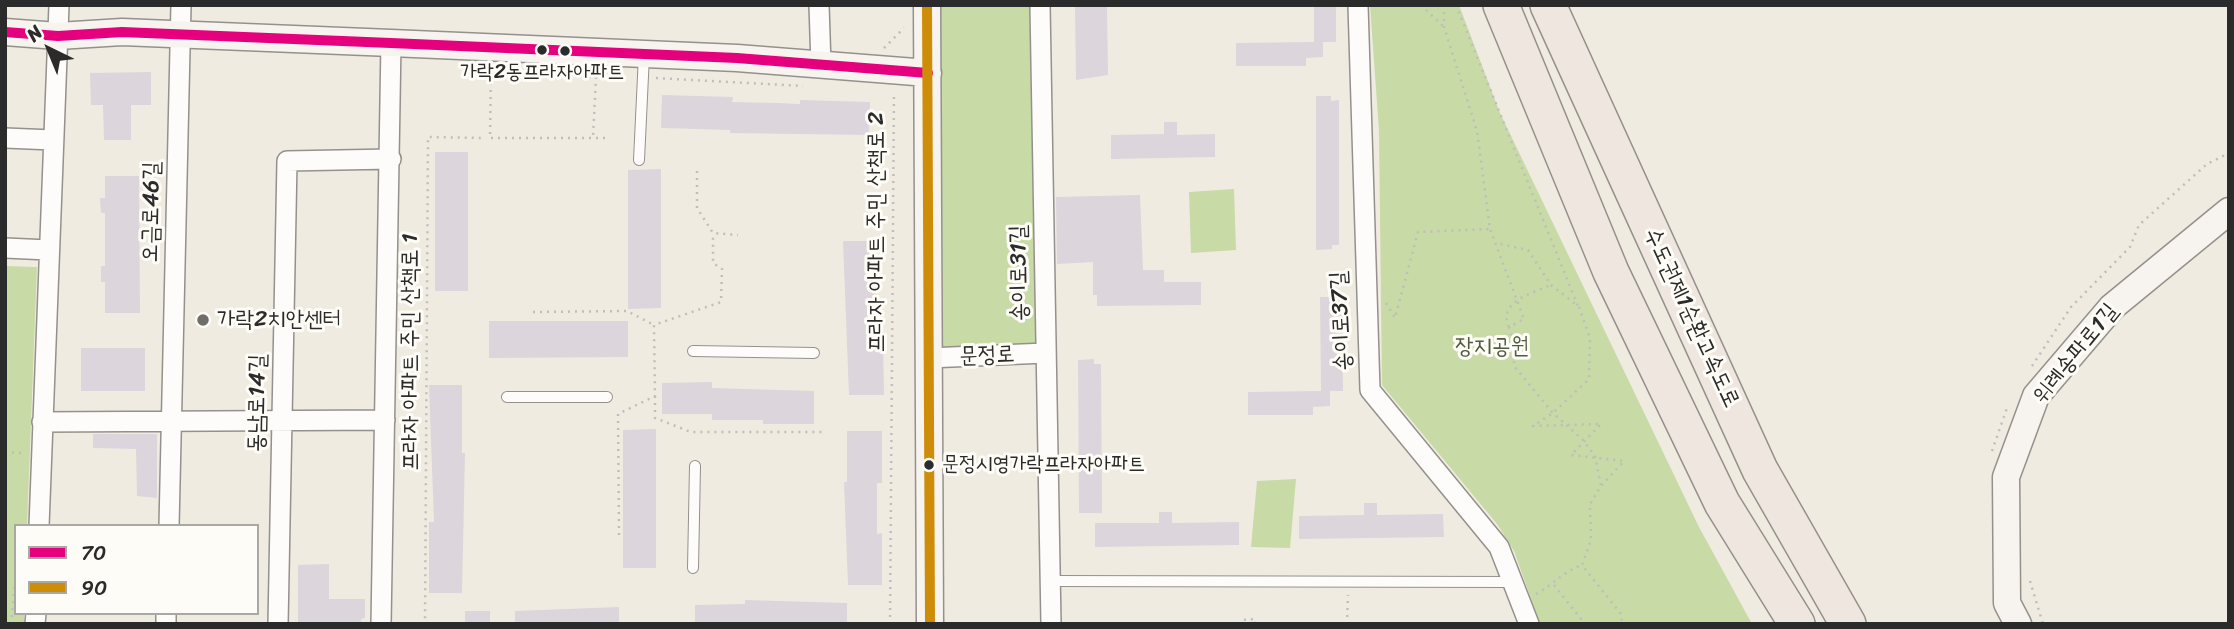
<!DOCTYPE html>
<html>
<head>
<meta charset="utf-8">
<style>
  body { margin:0 }
  #map { position:relative; width:2234px; height:629px; overflow:hidden; background:#f0ebe1; font-family:Sriracha,sans-serif }
  canvas { display:block }
  .frame { position:absolute; inset:0; border:7px solid #2b2b2b; pointer-events:none }
  .legend { position:absolute; left:14px; top:524px; width:245px; height:91px; box-sizing:border-box; background:#fdfcf7; border:2px solid #a9a8a5; margin:0; padding:9px 12px; list-style:none; font-size:21px; color:#2b2b2b }
  .legend li { display:flex; align-items:center; gap:14px; height:35px }
  .legend b { width:35px; border:2px solid #a9a8a5 }
  .north { position:absolute; left:14px; top:14px; width:70px; height:70px; -webkit-text-stroke:5px #fdfcf7; paint-order:stroke; rotate:317deg; font-size:19px; font-weight:700; line-height:28px; text-align:center; color:#2b2b2b }
  .north::after { content:''; display:block; margin:auto; width:24px; height:32px; background:#2b2b2b; clip-path:polygon(50% 0,100% 100%,50% 72%,0 100%) }
</style>
</head>
<body>
<div id="map">
<canvas width="2234" height="629"></canvas>
<div class="frame"></div>
<ul class="legend">
<li><b style="height:9px;background:#e5007d"></b>70</li>
<li><b style="height:9px;background:#ce8d09"></b>90</li>
</ul>
<div class="north">N</div>
</div>
<script>
const g = document.querySelector('canvas').getContext('2d');
g.lineJoin = 'round';
function paint(path, color) { g.fillStyle = color; g.fill(path, 'evenodd'); }
function trace(path, color, width, dash) { g.strokeStyle = color; g.lineWidth = width; g.lineCap = dash ? 'butt' : 'round'; g.setLineDash(dash || []); g.stroke(path); }
function drawText(font, color, halo, rows, align = 'center') {
  g.font = font + ' Sriracha,"Poor Story",sans-serif'; g.lineWidth = 6; g.setLineDash([]); g.textBaseline = 'middle'; g.strokeStyle = halo; g.fillStyle = color; for (const [text, x, y, turn = 0] of rows) {
    g.save(); g.translate(x, y); g.rotate((+turn || 0) * Math.PI / 180); g.textAlign = isNaN(turn) ? turn : align; if (halo) g.strokeText(text, 0, 0); g.fillText(text, 0, 0); g.restore();
  }
}
const green = new Path2D(`
  M935,5h101l5,343 -105,5z
  M1370,5h89l41,108 199,414 53,97h-212l-26,-73 -17,-27 -115,-139 -3,-254z
  M1234,189l2,61 -45,3 -2,-61z
  M5,266l32,1 -10,259h-11v87h8v11h-19z
  M1296,479l-6,69 -39,-1 6,-66z`);
const building = new Path2D(`
  M1075,5h32l1,70 -32,5z
  M1314,5h22v37h-13v15l-17,1v8h-70v-23l78,-1z
  M151,72v33h-20v35h-27l-1,-35h-12l-1,-32z
  M662,95l71,2 -1,5 46,1 22,1v-4l70,2 -1,33 -139,-2v-3l-69,-2z
  M1316,96h15v5l8,-1v145h-7v4l-16,1z
  M1164,122h13v13l38,-1v23l-104,2v-24l53,-1z
  M435,152h33v139h-33z
  M661,169v139l-33,1v-139z
  M105,176h34l1,137h-35v-31h-4v-16h4v-53h-4l-1,-15h5z
  M1140,195l3,75h21v12h37v23l-104,1v-11h-4v-33l-36,2 -1,-67z
  M843,241h31l4,102h5l1,52h-35z
  M1320,297h22l1,94h-13v15l-17,1v8h-65v-23l73,-1z
  M489,321h139v36l-139,1z
  M81,348h64v43h-64z
  M1094,359v5h7l1,149h-23l-1,-153z
  M712,382v6l102,3v33h-51v-4h-51v-6h-50v-31z
  M429,385h33v68h3l-3,140h-33v-71h5z
  M656,429v139h-33v-138z
  M847,431h35v52h-5v51l5,-1v52h-34l-4,-103h3z
  M93,434h64v64l-20,-2 -1,-47 -43,-1z
  M1364,503h13v12l66,-1 1,23 -145,2v-23l65,-1z
  M1159,512h13v11l67,-1v23l-144,2v-24h64z
  M329,564v35h36v19l-4,1v5h-63v-59z
  M745,600l102,3v21h-152v-19l50,-1z
  M619,607v17h-104v-13z
  M465,611h25v13h-25z`);
const path = new Path2D(`
  M1421,5l23,22
  M1444,5v22l33,104 13,98 34,90 -15,8 5,17v22l39,47 30,27 12,16 6,30 -11,18 1,36 -9,25 39,49 1,10
  M1456,5l122,301 -27,-21 -23,-35 -32,-7
  M884,48l20,-20
  M491,69l-1,69h118
  M491,73l105,4 -3,60
  M656,78l147,8
  M697,171v37l16,25 25,2
  M1386,303l9,15 23,-86 72,-3
  M1579,307l11,31 -1,41 -36,34 -20,13 68,-2 -30,31 53,6 -23,25
  M533,312l94,-1 27,14
  M1509,327c-12,-25 23,-34 42,-42
  M2032,366l39,-59 59,-60 9,-22 68,-61 22,-11
  M655,396v22l36,14h131
  M1992,451l15,-43
  M5,452l18,1
  M619,535l-1,-121 37,-18 -1,-71 67,-23 1,-33 -9,-6v-30
  M2030,581l13,43
  M1554,585l31,39
  M1536,594c17,-9 28,-23 46,-29
  M11,624l5,-51
  M428,624l-3,-3 3,-484 57,1
  M890,624l4,-532
  M1242,624l-1,-4 14,-1v5
  M1347,624l1,-29`);
const lane = new Path2D(`
  M639,160l5,-105
  M693,351l121,2
  M507,397h100
  M693,568l2,-102
  M1050,581l463,1`);
const street = new Path2D(`
  M819,5l2,60
  M1040,5l11,619
  M1358,5l12,385 129,157 30,77
  M5,138l48,2
  M5,248l44,2
  M928,358l118,-5
  M42,422l343,-2
  M39,526l20,-521
  M169,526l12,-521
  M35,624l1,-11
  M166,624v-11
  M278,624l9,-463 104,-2
  M381,624l10,-581`);
const secondary = new Path2D(`
  M927,5l3,619
  M5,32l53,4 64,-4 269,11 346,15 191,15
  M2018,624l-11,-21 -1,-126 30,-81 76,-89 117,-96`);
const highway = new Path2D(`
  M1501,5l110,267 111,231 75,121
  M1548,5l212,465 88,154`);
const bus1 = new Path2D(`
  M5,32l53,4 64,-4 269,11 346,15 191,15`);
const bus2 = new Path2D(`
  M927,5l3,619`);
const markers = [
  [542,50,6,"#2b2b2b"],
  [565,51,6,"#2b2b2b"],
  [203,320,7,"#706e6b"],
  [929,465,6,"#2b2b2b"]
];
const busNames = [
  ["가락2동프라자아파트",542,73],
  ["문정시영가락프라자아파트",942,465,"left"]
];
const streetNames = [
  ["오금로46길",152,212,-89],
  ["프라자 아파트 주민 산책로 2",877,232,-90],
  ["송이로31길",1020,273,-91],
  ["수도권제1순환고속도로",1691,318,65],
  ["송이로37길",1342,321,-93],
  ["프라자 아파트 주민 산책로 1",411,352,-90],
  ["위례송파로1길",2076,354,-51],
  ["문정로",987,356,-2],
  ["동남로14길",258,403,-89]
];
const poiNames = [
  ["가락2치안센터",217,320]
];
const parkNames = [
  ["장지공원",1492,347]
];
paint(green, '#c8daa6');
paint(building, '#dcd5db');
trace(lane, '#94918c', 12);
trace(street, '#94918c', 22);
trace(secondary, '#94918c', 29);
trace(highway, '#94918c', 38);
trace(path, '#bfbebc', 2.5, [2, 5]);
trace(lane, '#fdfcfa', 10);
trace(street, '#fdfcfa', 19);
trace(secondary, '#f7f4f0', 26);
trace(highway, '#efe7df', 35);
trace(bus1, '#e5007d', 10);
trace(bus2, '#ce8d09', 10);
for (const [x, y, r, color] of markers) { const dot = new Path2D(); dot.arc(x, y, r, 0, 2 * Math.PI); g.fillStyle = color; g.fill(dot); trace(dot, '#fdfcf7', 2.5); }
drawText('21px', '#2b2b2b', '#fdfcf7', busNames);
drawText('23px', '#2b2b2b', '#fdfcf7', streetNames);
drawText('23px', '#2b2b2b', '#fdfcf7', poiNames, 'left');
drawText('23px', '#505b42', '#fdfcf7', parkNames);
</script>
</body>
</html>
